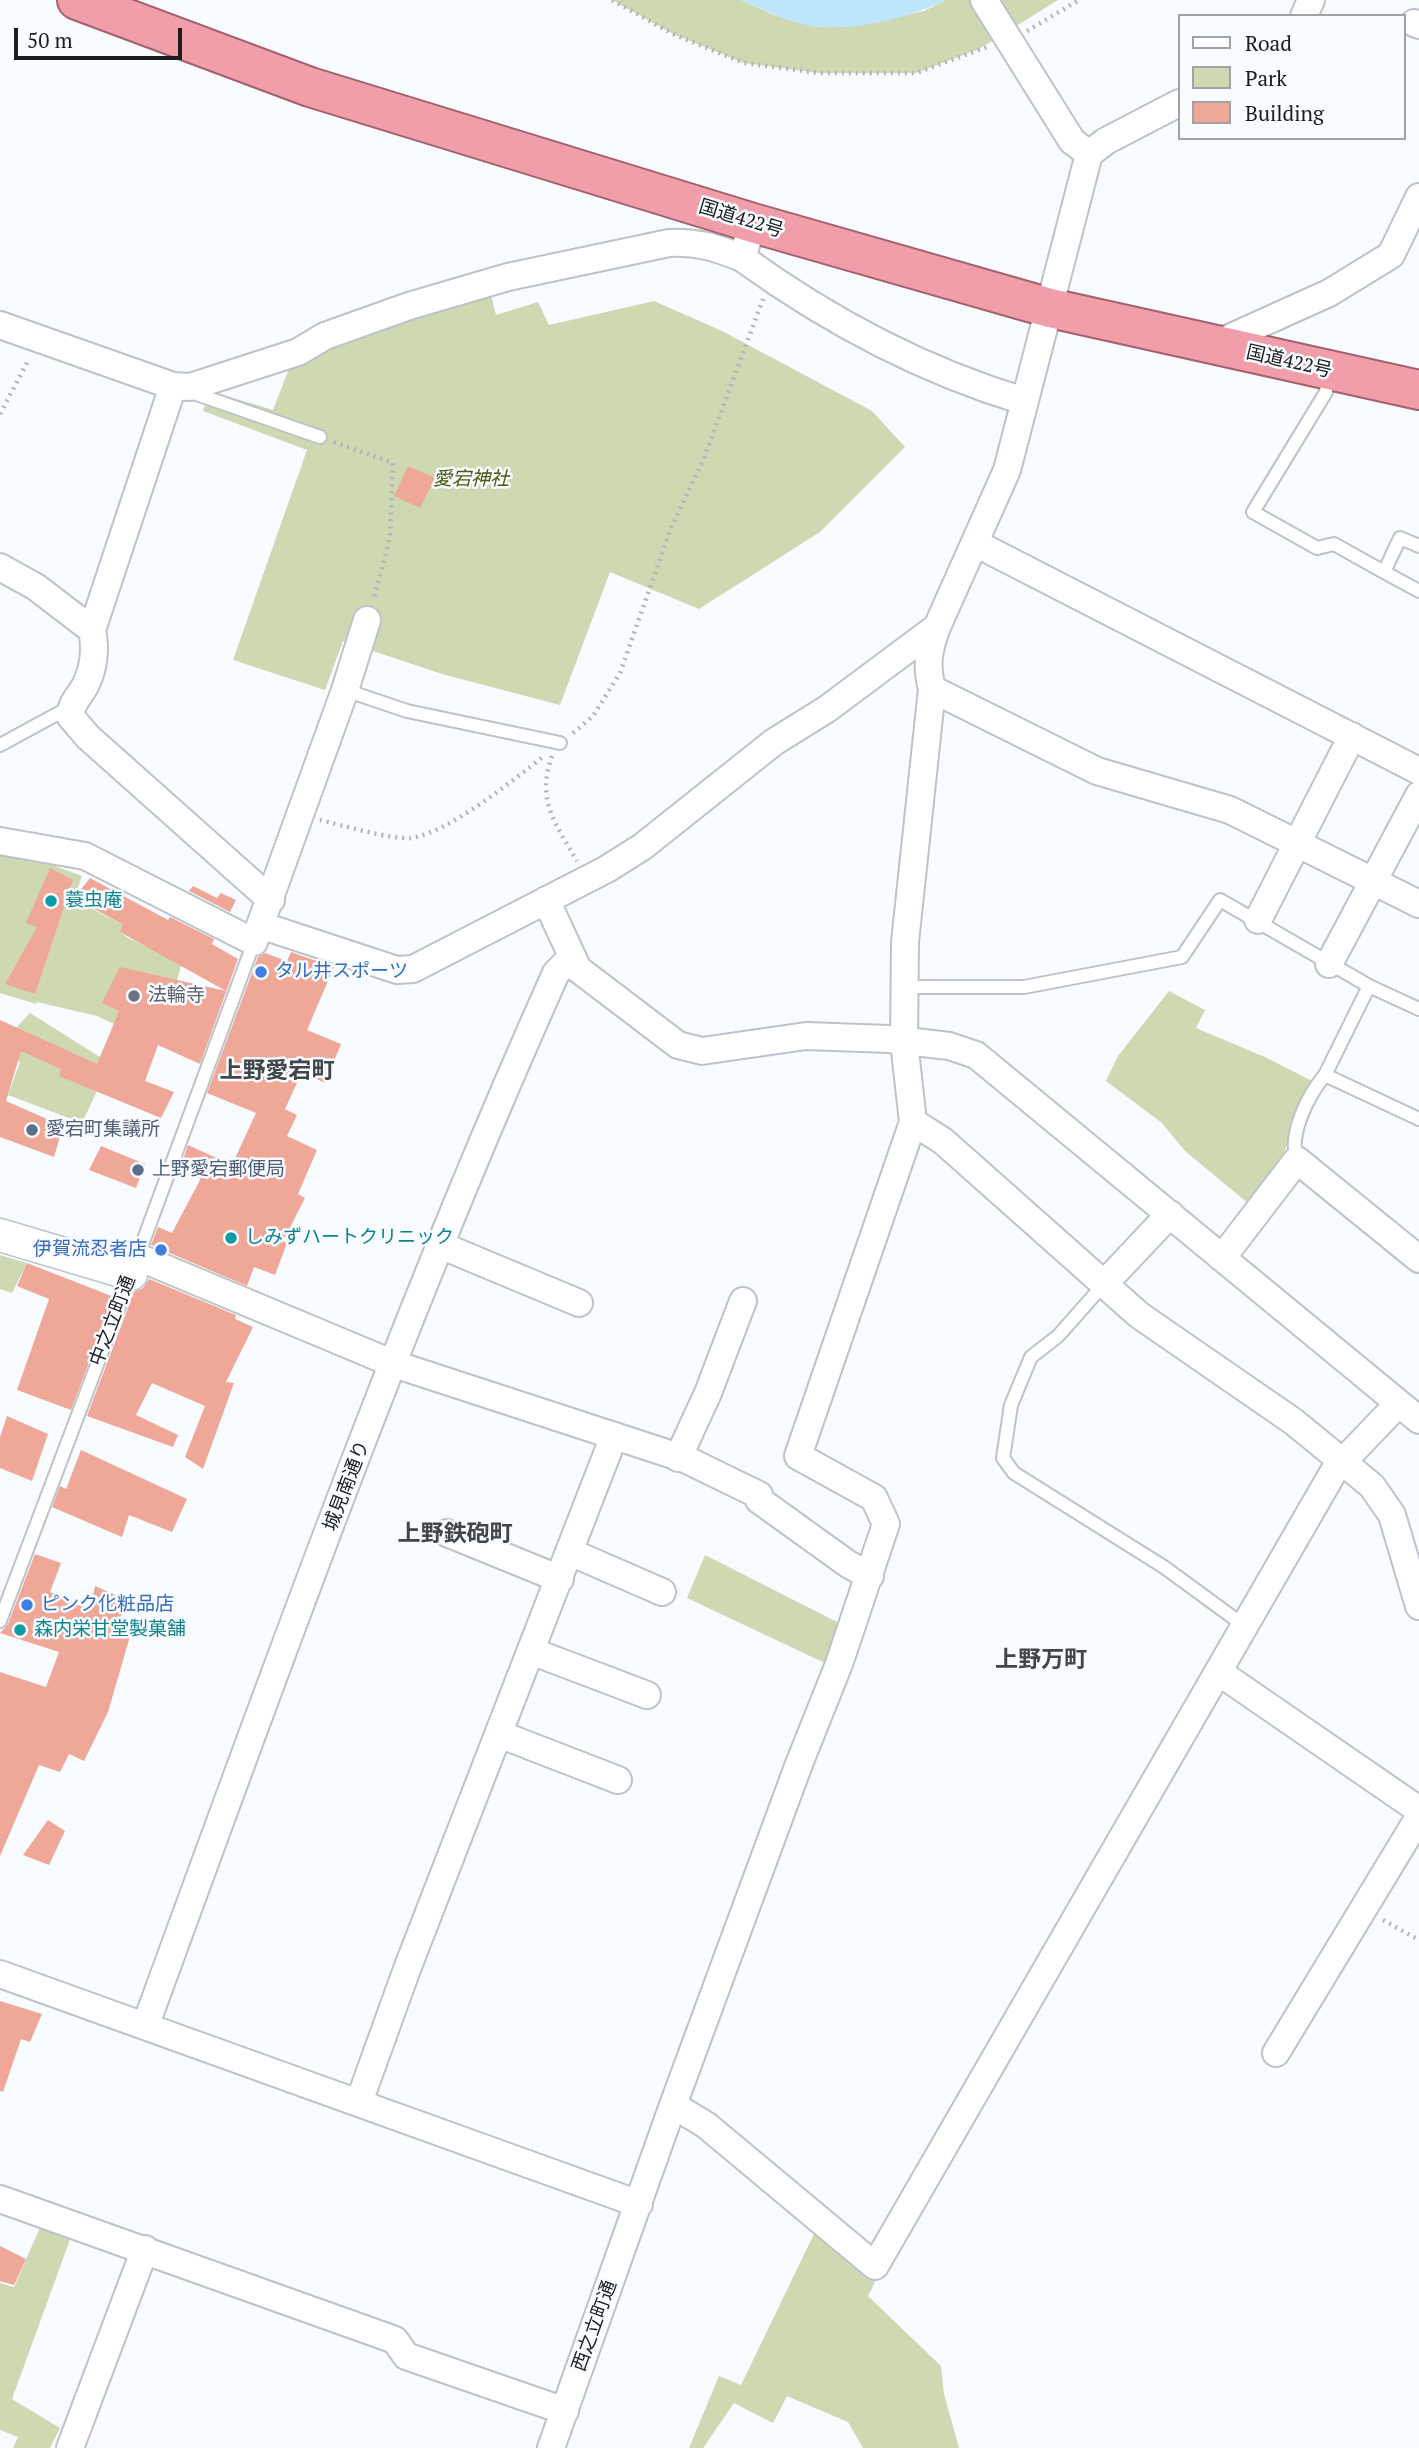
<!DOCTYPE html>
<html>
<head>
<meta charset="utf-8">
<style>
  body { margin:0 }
  #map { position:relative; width:1419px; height:2448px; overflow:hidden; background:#f8fbff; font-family:"PT Serif",serif }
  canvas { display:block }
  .legend { position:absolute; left:1178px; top:14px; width:228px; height:126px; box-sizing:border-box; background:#f8fbff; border:2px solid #a0a2a5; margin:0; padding:9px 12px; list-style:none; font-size:21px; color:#1b1d1f }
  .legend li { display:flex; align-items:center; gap:14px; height:35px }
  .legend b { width:35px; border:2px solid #a0a2a5 }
  .scale { position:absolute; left:14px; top:28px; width:168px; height:32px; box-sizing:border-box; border:4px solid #1b1d1f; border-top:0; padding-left:9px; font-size:21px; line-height:24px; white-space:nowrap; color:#1b1d1f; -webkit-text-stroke:5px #f8fbff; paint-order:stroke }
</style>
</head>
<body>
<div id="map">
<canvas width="1419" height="2448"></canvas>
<ul class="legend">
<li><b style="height:9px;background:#fff"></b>Road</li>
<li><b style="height:19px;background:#ced8b1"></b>Park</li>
<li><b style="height:19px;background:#efa798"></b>Building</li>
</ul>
<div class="scale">50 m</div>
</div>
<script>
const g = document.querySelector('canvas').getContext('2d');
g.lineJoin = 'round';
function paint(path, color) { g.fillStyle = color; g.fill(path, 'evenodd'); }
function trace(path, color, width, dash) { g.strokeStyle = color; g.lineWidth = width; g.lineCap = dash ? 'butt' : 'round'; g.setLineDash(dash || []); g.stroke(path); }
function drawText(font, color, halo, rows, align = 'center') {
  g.font = font + ' "PT Serif","Noto Sans JP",serif'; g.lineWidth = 5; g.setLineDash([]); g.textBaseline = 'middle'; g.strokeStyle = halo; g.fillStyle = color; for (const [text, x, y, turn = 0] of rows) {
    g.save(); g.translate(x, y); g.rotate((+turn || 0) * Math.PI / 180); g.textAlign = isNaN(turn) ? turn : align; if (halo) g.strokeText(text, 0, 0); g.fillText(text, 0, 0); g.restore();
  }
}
const green = new Path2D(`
  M612,0h129l33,15 43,12 37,-1 70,-15 22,-11h112l-79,49 -63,24h-97l-75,-10 -71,-29z
  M490,291l6,24 42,-13 11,23 105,-24 68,30 150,80 33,36 -85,85 -121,77 -89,-37 -50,133 -118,-31 -99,-33 -18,49 -92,-30 74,-210 -104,-39 7,-20 63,19 17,-44 42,-23z
  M0,851l23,3 59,22 -8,24 48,24 -2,8 8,6 54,24 -22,83 -63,-29 -60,-14 -1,2 -36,-11z
  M1169,991l36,19 -9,18 71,30 45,23 -34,87 -29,36 -64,-53 -23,-28 -56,-42 12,-25z
  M30,1013l70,44 -4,36 -14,30 -74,-28 12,-33 -11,-7 5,-25z
  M0,1255l27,8 -15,30 -12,-4z
  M705,1555l138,70 -14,40 -142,-67z
  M42,2223l30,11 -60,165 48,29 -10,20h-37l5,-11 -18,-7v-147l14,4z
  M815,2232l60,50 -7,14 73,70 3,28 15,54h-96l-15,-26 -61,-26 -14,27 -39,-20 -31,45h-14l30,-72 22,9z`);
const water = new Path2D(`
  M741,0h205c-37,18 -86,30 -127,27 -26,-2 -54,-17 -78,-27z`);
const building = new Path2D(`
  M408,466l27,12 -15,30 -26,-12z
  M50,868l23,12 -38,114 -30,-10 32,-57 -11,-4z
  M90,878l78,42 2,-3 44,22 -2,5 26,15 -38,105 -42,-19 -13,36 29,11 -13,26 -102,-42 2,-7 -40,-18 -15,50 57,25 -9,31 -54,-20v-117l97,44 22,-53 -17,-8 18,-36 106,24 -106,-59 2,-8 -48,-26z
  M193,886l24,12 4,-5 15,7 -6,12 -41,-21z
  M291,952l43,15 -27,63 34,14 -16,39 -23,-11 -17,37 12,6 -10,21 30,14 -19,44 7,4 -22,43 4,2 -12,32 -21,-8 -7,19 -96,-41 7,-18 14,6 29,-55 -22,-7 9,-26 44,20 24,-52 -49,-20 51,-136 7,-4 22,8z
  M101,1146l44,18 -9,24 -47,-18z
  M27,1263l87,34 -43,113 -54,-20 32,-91 -32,-13z
  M149,1279l87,36 -1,4 18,8 -27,55 8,1 -31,86 -18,-12 20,-51 -53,-23 -16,32 42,20 -5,12 -86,-31 47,-124 9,-4z
  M7,1416l41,18 -16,47 -32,-13v-31z
  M81,1450l106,49 -15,33 -43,-17 -7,22 -70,-30 8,-21 6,3z
  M35,1554l26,9 -11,29 40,18 5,-24 32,14 -8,21 14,5 -25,86 -24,49 -15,-7 -9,18 -21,-7 -39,91v-184l46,15 13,-35 -59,-19 8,-9z
  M48,1820l17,11 -16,34 -26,-10z
  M0,2001l42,13 -12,28 -9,-3 -18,53 -3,-1z
  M0,2246l26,13 -12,26 -14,-4z`);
const path = new Path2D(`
  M612,0l61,34 71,29 75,10h97l71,-26
  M1027,31l52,-31
  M0,414l29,-55
  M334,442l59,21 -3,74 -16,61
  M573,733l20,-17 27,-43 51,-145 33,-70 59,-159
  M552,756c-16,44 3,67 25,105
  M320,820c21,5 73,20 91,18 39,-6 101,-57 133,-82
  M1383,1920l36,20`);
const service = new Path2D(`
  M1328,375l-2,17 -73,120 64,36 17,-4 50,28
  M188,391l132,46
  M1419,546l-19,-8 -16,34 35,19
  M345,690l62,21 153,32
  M0,745l70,-38
  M905,987h119l158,-30 38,-57 149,86 50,23
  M1325,1075l94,44
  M1297,1160c-9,-25 11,-65 28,-85l44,-89
  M137,1258l117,-316
  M1105,1283l-47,53 -27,21 -20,48 -8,53 11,15 150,94 82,60
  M0,1621l131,-346`);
const minor = new Path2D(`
  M984,0l88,141 17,13
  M1304,16l7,-16
  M1414,23l5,2
  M742,258c87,63 179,112 282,143
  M0,325l173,61 17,1 108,-35 27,-16 84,-30 99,-29 161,-34c27,-2 48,5 73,15l11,-35
  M1216,344l113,-51 62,-38 28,-58
  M975,543l444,228
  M0,567l36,20 56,43c4,18 2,39 -7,56 -6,11 -14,17 -15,30l18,21 183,163
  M92,630l81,-244
  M932,689l165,82 133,39 189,94
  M0,841l85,15 169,86 91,-252 22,-70
  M546,900l32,69 100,76 24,6 104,-15 83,3 60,7 27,9 443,365
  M1258,920l94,-184
  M260,925l137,45 16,-1 194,-100 35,-22 132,-105 53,-33 110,-82 70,-157 82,-316 17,-13 73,-38
  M1329,964l90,-169
  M913,1122l30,19 196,174 155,107 78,64 20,29 27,91
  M440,1245l139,58
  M138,1257l256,107 291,95 74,36v5l89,64 22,12
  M1222,1258l75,-98 122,99
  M1105,1283l65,-69
  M678,1458l30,-65 35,-92
  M447,1533l113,46
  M570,1552l92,40
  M531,1651l116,44
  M1220,1673l199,137
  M499,1734l119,46
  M0,1974l639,230
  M146,2024c129,-352 256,-708 410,-1051l15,-15
  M1276,2053l143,-236
  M359,2102l48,-133 207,-533
  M673,2105l33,20 169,141 459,-795 64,-67
  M0,2199l395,141 11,16 159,55
  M70,2448l75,-199
  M551,2448l122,-343 126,-341 40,-100 47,-140 -12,-26 -76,-42 115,-334 -9,-80 1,-100 27,-253c-6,-24 -4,-38 5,-62`);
const tertiary = new Path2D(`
  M0,1235l131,39`);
const trunk = new Path2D(`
  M77,0l233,87 443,136 297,85 369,82`);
const markers = [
  [51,901,7,"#0f9aa8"],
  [261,972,7,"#3f7fe0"],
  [134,996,7,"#6b7280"],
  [32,1130,7,"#5c6f8a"],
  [138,1170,7,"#5c6f8a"],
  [231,1238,7,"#0f9aa8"],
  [161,1250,7,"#3f7fe0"],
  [27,1605,7,"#3f7fe0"],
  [20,1630,7,"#0f9aa8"]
];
const streetNames = [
  ["国道422号",741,219,17],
  ["国道422号",1289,362,13],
  ["中之立町通",113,1321,-69],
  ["城見南通り",347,1486,-69],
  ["西之立町通",595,2326,-70]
];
const parkNames = [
  ["愛宕神社",471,480]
];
const cultureNames = [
  ["蓑虫庵",65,901],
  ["しみずハートクリニック",245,1238],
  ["森内栄甘堂製菓舗",34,1630]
];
const shopNames = [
  ["タル井スポーツ",275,972],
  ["伊賀流忍者店",147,1250,"right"],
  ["ピンク化粧品店",41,1605]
];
const worshipNames = [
  ["法輪寺",148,996]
];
const serviceNames = [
  ["愛宕町集議所",46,1130],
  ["上野愛宕郵便局",152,1170]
];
const quarterNames = [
  ["上野愛宕町",277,1071],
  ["上野鉄砲町",455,1534],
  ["上野万町",1041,1660]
];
paint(green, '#ced8b1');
paint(water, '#bde6fd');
paint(building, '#efa798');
trace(service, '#bdc3c8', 16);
trace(minor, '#bdc3c8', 30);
trace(tertiary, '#bdc3c8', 35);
trace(trunk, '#a3616b', 42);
trace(path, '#b1b4b7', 4.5, [2, 5]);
trace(service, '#fff', 12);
trace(minor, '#fff', 26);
trace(tertiary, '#fff', 32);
trace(trunk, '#f09eaa', 38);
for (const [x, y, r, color] of markers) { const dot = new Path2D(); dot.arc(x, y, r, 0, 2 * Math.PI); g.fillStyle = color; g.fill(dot); trace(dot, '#f8fbff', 2.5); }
drawText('19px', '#1b1d1f', '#f8fbff', streetNames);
drawText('italic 19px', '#4d5a11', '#f8fbff', parkNames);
drawText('19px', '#0d838f', '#f8fbff', cultureNames, 'left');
drawText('19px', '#366cbe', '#f8fbff', shopNames, 'left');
drawText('19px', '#5b616d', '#f8fbff', worshipNames, 'left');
drawText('19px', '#4e5e75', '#f8fbff', serviceNames, 'left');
drawText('bold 23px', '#41464a', '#f8fbff', quarterNames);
</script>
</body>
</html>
